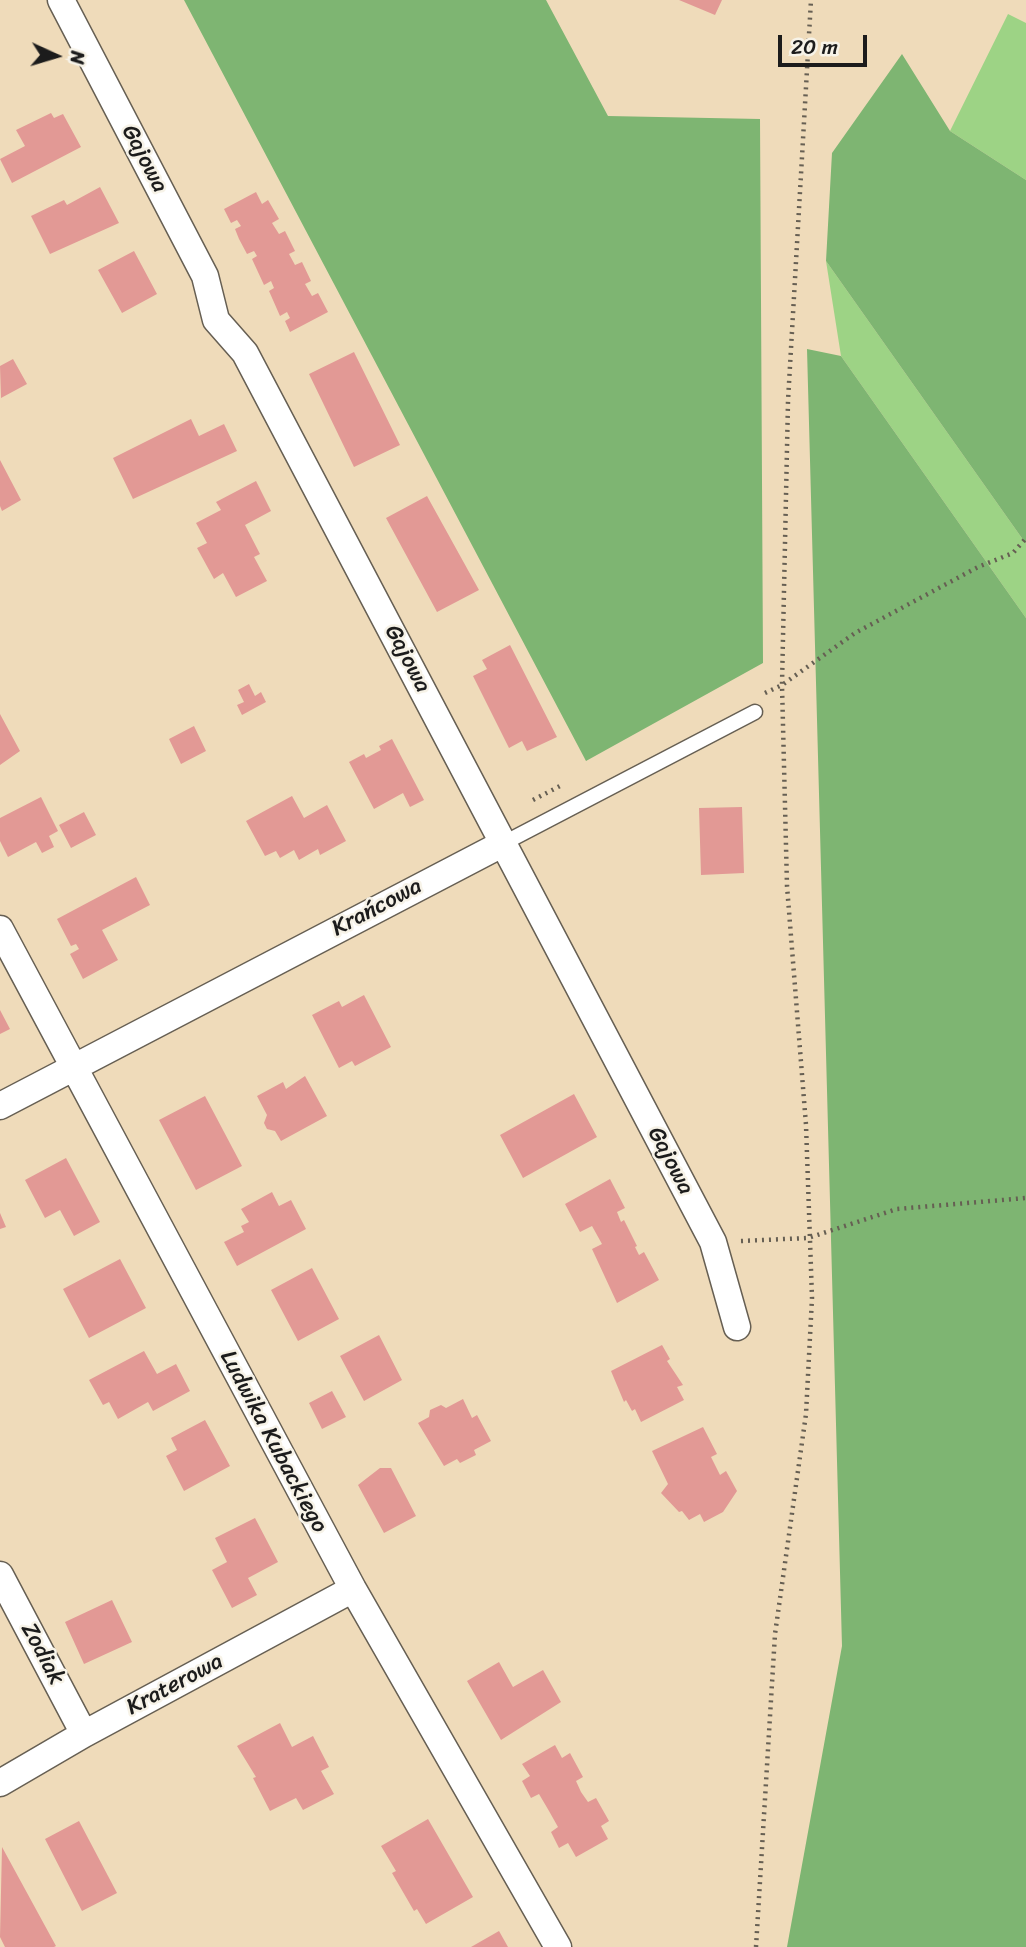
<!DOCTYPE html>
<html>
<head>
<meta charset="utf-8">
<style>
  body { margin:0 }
  #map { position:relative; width:1026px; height:1947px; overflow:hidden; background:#efdbba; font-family:Sriracha,sans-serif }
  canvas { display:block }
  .north { position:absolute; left:21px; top:21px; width:70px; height:70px; -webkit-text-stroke:5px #f7f3e8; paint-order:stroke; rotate:94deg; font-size:19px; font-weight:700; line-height:28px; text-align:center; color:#1c1c1c }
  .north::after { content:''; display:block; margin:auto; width:24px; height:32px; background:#1c1c1c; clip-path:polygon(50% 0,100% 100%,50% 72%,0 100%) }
  .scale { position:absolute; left:778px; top:35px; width:89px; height:32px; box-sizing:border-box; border:4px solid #1c1c1c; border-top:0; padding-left:9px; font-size:21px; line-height:24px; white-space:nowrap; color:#1c1c1c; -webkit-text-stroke:5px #f7f3e8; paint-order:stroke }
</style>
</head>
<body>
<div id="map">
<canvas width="1026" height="1947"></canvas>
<div class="north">N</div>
<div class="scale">20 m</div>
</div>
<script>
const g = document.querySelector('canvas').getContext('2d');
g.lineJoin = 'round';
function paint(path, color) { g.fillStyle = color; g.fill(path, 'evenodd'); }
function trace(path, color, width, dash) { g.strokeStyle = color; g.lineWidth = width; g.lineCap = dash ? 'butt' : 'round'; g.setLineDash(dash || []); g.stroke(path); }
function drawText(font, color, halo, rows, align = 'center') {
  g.font = font + ' Sriracha,sans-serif'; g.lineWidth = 5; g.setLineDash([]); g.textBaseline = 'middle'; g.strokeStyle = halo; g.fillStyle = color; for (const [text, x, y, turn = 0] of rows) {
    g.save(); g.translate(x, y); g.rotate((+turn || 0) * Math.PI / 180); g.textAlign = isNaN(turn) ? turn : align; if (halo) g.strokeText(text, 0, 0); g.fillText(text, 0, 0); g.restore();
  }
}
const green = new Path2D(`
  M1008,14l18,9v157l-76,-49z
  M826,261l200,283v74l-185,-262z`);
const forest = new Path2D(`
  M184,0h362l62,116 152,3 3,544 -177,98z
  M902,54l48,77 76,49v364l-200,-283 6,-108z
  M807,349l34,7 185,262v1329h-239l55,-301z`);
const building = new Path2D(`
  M679,0h43l-7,15z
  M51,113l3,5 9,-4 18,33 -69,36 -12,-24 25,-13 -9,-16z
  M100,187l19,36 -69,31 -19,-38 33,-16 3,5z
  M256,192l6,12 6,-4 11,19 -7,4 7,11 6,-3 10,20 -6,3 6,11 7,-3 9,19 -6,3 7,12 6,-3 10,19 -38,20 -5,-11 5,-3 -3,-6 -7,4 -11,-25 5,-3 -3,-7 -7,4 -12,-26 5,-3 -3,-5 -7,3 -8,-15 -4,-10 6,-3 -4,-6 -6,3 -7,-14z
  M134,251l23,43 -35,19 -24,-43z
  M354,352l46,93 -46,22 -45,-93z
  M13,359l14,25 -26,14 -1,-32z
  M191,419l8,17 25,-12 13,27 -104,48 -20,-41z
  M0,460l21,40 -19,11 -2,-5z
  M256,481l15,30 -26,14 15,29 -6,3 13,24 -31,16 -13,-24 -9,6 -17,-31 10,-5 -11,-20 25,-13 -5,-8z
  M427,496l52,94 -42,22 -51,-94z
  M510,645l47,92 -30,14 -5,-10 -13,7 -36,-72 14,-7 -5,-9z
  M249,684l6,12 6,-4 5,10 -24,13 -5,-10 7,-3 -6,-12z
  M0,714l20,37 -20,14z
  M194,726l12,25 -25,13 -12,-25z
  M392,739l32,61 -14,7 -7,-14 -29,16 -25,-47 15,-8 2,4 15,-8 -2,-4z
  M292,796l12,22 23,-13 19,36 -26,14 -2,-6 -19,11 -5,-10 -14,8 -4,-7 -11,5 -19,-35z
  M41,797l17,34 -9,5 5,11 -12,6 -6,-11 -28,15 -8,-16v-23z
  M742,807l2,66 -43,2 -2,-67z
  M84,812l12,23 -25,13 -12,-23z
  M136,877l14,28 -48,25 16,30 -35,19 -13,-25 9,-5 -3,-5 -5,2 -14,-27z
  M364,995l27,52 -36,19 -3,-5 -13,7 -27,-53 27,-14 3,6z
  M0,1010l10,19 -10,5z
  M305,1076l22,40 -46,25 -6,-10 -8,-2 -3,-6 3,-8 -10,-19 26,-14 3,7z
  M574,1094l23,43 -74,41 -23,-43z
  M205,1096l37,70 -46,24 -37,-70z
  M66,1158l34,64 -26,14 -14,-26 -15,8 -20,-38z
  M610,1179l15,29 -8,4 4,10 3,-2 13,26 -2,1 4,8 5,-3 15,28 -42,23 -25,-54 10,-5 -10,-18 -12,6 -15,-28z
  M272,1192l7,14 12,-6 15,29 -69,37 -13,-24 20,-10 -3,-6 8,-4 -8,-13z
  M0,1213l6,14 -6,2z
  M120,1259l26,49 -57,30 -26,-49z
  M312,1268l27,51 -41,22 -27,-51z
  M379,1335l23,45 -38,21 -24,-45z
  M662,1345l8,14 -3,2 16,24 -6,2 7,13 -43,22 -6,-13 -3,2 -6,-11 -2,2 -13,-31z
  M144,1351l13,23 19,-10 14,27 -37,20 -5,-9 -30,17 -9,-17 -6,3 -14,-25z
  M332,1391l14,26 -24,12 -13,-26z
  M463,1399l9,19 5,-3 14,26 -17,9 2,5 -16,8 -3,-4 -13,7 -26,-43 11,-6 1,-7 11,-5 5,3z
  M205,1420l25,46 -46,25 -18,-35 11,-6 -6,-12z
  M703,1427l14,27 -6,3 9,18 6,-4 11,20 -14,21 -19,10 -4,-8 -11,6 -7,-9 -3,1 -18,-19 7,-9 -16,-33z
  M380,1468h11l25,48 -32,17 -26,-48z
  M255,1518l23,44 -30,16 9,17 -25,13 -20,-38 15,-8 -12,-24z
  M112,1600l20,42 -48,22 -19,-42z
  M499,1662l14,25 30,-17 18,32 -60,38 -34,-59z
  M280,1723l12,24 21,-11 16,31 -8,4 13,23 -31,16 -7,-12 -26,13 -17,-33 3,-1 -19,-31z
  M555,1745l7,13 8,-5 13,24 -7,4 5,11 7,10 8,-4 13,23 -8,5 7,13 -32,18 -8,-14 -9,5 -8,-16 7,-5 -9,-16 -10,-17 -8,4 -9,-17 8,-5 -8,-12z
  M428,1819l45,78 -47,27 -9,-15 -3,2 -22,-38 4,-2 -15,-25z
  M79,1821l38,72 -35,18 -37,-72z
  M2,1847l54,99 -2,1h-49l-5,-10z
  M499,1931l9,16h-37z`);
const path = new Path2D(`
  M765,693l17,-8 73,-52 123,-66 35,-14 13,-15
  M533,800l27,-14
  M741,1241l67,-3 89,-29 129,-11
  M756,1947l19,-313 31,-220 6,-116 -6,-173 -19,-239 -5,-201 6,-284 23,-401`);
const lane = new Path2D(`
  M504,843l251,-131`);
const street = new Path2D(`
  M61,0l144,276 11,44 29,33 468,889 24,85
  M0,929l353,660 205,358
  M0,1106l504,-263
  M0,1575l84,159
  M0,1783l84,-49 269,-145`);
const streetNames = [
  ["Gajowa",144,159,62],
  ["Gajowa",407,659,62],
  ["Krańcowa",377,908,-28],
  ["Gajowa",670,1161,62],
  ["Ludwika Kubackiego",273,1442,62],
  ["Zodiak",42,1654,62],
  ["Kraterowa",175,1685,-28]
];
paint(green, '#9dd385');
paint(forest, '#7eb572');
paint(building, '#e29995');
trace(lane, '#665f53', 17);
trace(street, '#665f53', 29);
trace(path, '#665f53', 4.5, [2, 5]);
trace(lane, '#fff', 14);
trace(street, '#fff', 26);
drawText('23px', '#1c1c1c', '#f7f3e8', streetNames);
</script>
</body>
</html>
